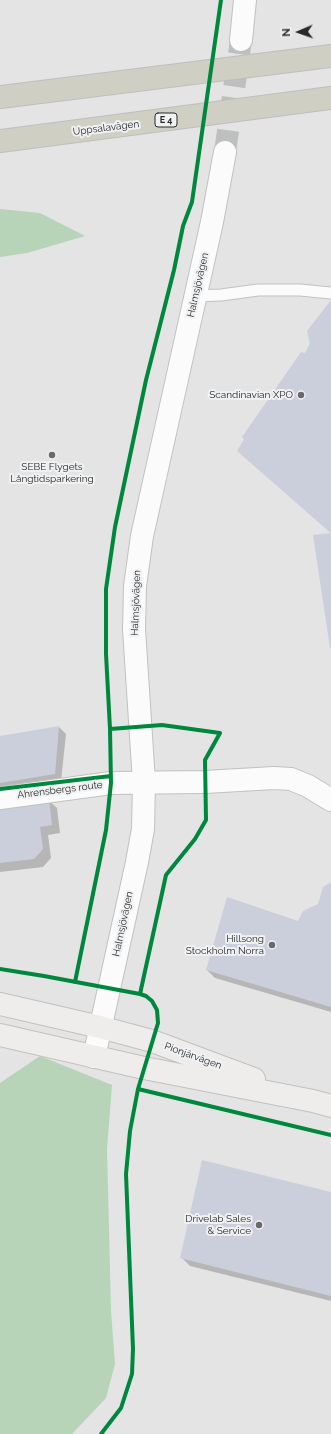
<!DOCTYPE html>
<html>
<head>
<meta charset="utf-8">
<style>
  body { margin:0 }
  #map { position:relative; width:331px; height:1434px; overflow:hidden; background:#e4e4e5; font-family:Raleway,sans-serif }
  canvas { display:block }
  .north { position:absolute; left:279px; top:12px; width:40px; height:40px; -webkit-text-stroke:3px #f0f1f3; paint-order:stroke; rotate:268deg; font-size:11px; font-weight:700; line-height:16px; text-align:center; color:#282929 }
  .north::after { content:''; display:block; margin:auto; width:14px; height:18px; background:#282929; clip-path:polygon(50% 0,100% 100%,50% 72%,0 100%) }
</style>
</head>
<body>
<div id="map">
<canvas width="331" height="1434"></canvas>
<div class="north">N</div>
</div>
<script>
const g = document.querySelector('canvas').getContext('2d');
g.lineJoin = 'round';
function paint(path, color) { g.fillStyle = color; g.fill(path, 'evenodd'); }
function trace(path, color, width, dash) { g.strokeStyle = color; g.lineWidth = width; g.lineCap = dash ? 'butt' : 'round'; g.setLineDash(dash || []); g.stroke(path); }
function drawText(font, color, halo, rows, align = 'center') {
  g.font = font + ' Raleway,sans-serif'; g.lineWidth = 4; g.setLineDash([]); g.textBaseline = 'middle'; g.strokeStyle = halo; g.fillStyle = color; for (const [text, x, y, turn = 0] of rows) {
    g.save(); g.translate(x, y); g.rotate((+turn || 0) * Math.PI / 180); g.textAlign = isNaN(turn) ? turn : align; if (halo) g.strokeText(text, 0, 0); g.fillText(text, 0, 0); g.restore();
  }
}
const forest = new Path2D(`
  M0,209l40,4 45,23 -58,17 -27,4z
  M40,1056l72,29 -5,64 4,162 4,53 -9,34 -34,36h-72v-351z`);
const shadow = new Path2D(`
  M331,302v231l-93,-82 67,-97z
  M59,727l7,7 -5,47 -61,9v-53z
  M48,800l9,8 3,25 -12,2 3,23 -8,9 -43,5v-65z
  M331,883v129l-116,-34 -8,-8 92,-48 20,-18z
  M331,1193v108l-141,-35 -8,-8z`);
const building = new Path2D(`
  M331,300v348h-1l-17,-113 18,-2 -94,-82 7,-12 -2,-2 59,-85 4,1 5,-9 -3,-13z
  M59,726l-4,48 -55,9v-47z
  M49,799l3,26 -12,2 3,22 -9,10 -34,4v-57z
  M331,882v125l-125,-37 21,-73 71,24 5,-10 15,-7 5,-17z
  M202,1160l129,32v104l-151,-38z`);
const tertiaryTunnel = new Path2D(`
  M225,152l16,-112`);
const service = new Path2D(`
  M195,296l26,-1 37,-5h42l31,3`);
const minor = new Path2D(`
  M0,798l111,-15 94,-1 69,-4 17,1 17,7 23,14`);
const tertiary = new Path2D(`
  M241,40l4,-40
  M94,1057l43,-195 6,-33 1,-47 -10,-153 1,-43 7,-50 70,-314 13,-70`);
const secondary = new Path2D(`
  M0,1004l100,23 52,14 102,38
  M0,1035l144,33 169,33 18,5`);
const motorway = new Path2D(`
  M0,97l331,-41
  M0,141l331,-43`);
const cycleway = new Path2D(`
  M110,729l52,-4 58,8 -15,27 1,60 -11,19 -29,36 -26,119
  M0,789l111,-13
  M0,969l44,7 96,18 6,2 6,5 5,9 1,13 -20,66 -8,42 -4,43 7,175 -1,25 -11,34 -20,26
  M75,982l31,-152 5,-47 -1,-54 -4,-75v-65l9,-62 31,-147 28,-110 9,-44 9,-24 29,-202
  M138,1089l193,46`);
const markers = [
  [301,395,4,"#6a6a6b"],
  [52,455,4,"#6a6a6b"],
  [272,945,4,"#6a6a6b"],
  [259,1225,4,"#6a6a6b"]
];
const shields = [
  [166,120,22]
];
const shieldNames = [
  ["E 4",166,120]
];
const streetNames = [
  ["Uppsalavägen",106,128,-7],
  ["Halmsjövägen",198,285,-77],
  ["Halmsjövägen",136,603,-88],
  ["Ahrensbergs route",60,790,-7],
  ["Halmsjövägen",123,924,-78],
  ["Pionjärvägen",193,1056,20]
];
const poiNames = [
  ["Scandinavian XPO",293,395],
  ["SEBE Flygets",52,467,"center"],
  ["Långtidsparkering",52,479,"center"],
  ["Hillsong",264,939],
  ["Stockholm Norra",264,951],
  ["Drivelab Sales",251,1219],
  ["& Service",251,1231]
];
paint(forest, '#b7d3b8');
paint(shadow, '#0003');
paint(building, '#cbcfdb');
trace(tertiaryTunnel, '#bebfbf', 22, [22, 11]);
trace(service, '#c1c1c2', 13);
trace(minor, '#c1c1c2', 24);
trace(tertiary, '#c1c1c2', 24);
trace(secondary, '#c1c1c2', 24);
trace(motorway, '#bebebe', 24);
trace(service, '#fbfbfb', 11);
trace(minor, '#fbfbfb', 22);
trace(tertiary, '#fbfbfb', 22);
trace(secondary, '#eeedeb', 22);
trace(motorway, '#d0cfc4', 22);
trace(cycleway, '#00873e', 4);
for (const [x, y, r, color] of markers) { const dot = new Path2D(); dot.arc(x, y, r, 0, 2 * Math.PI); g.fillStyle = color; g.fill(dot); trace(dot, '#f0f1f3', 1.5); }
for (const [x, y, w] of shields) { const box = new Path2D(); box.roundRect(x - w / 2, y - 7, w, 14, 3); g.fillStyle = '#f0f1f3'; g.fill(box); trace(box, '#282929', 1); }
drawText('bold 9px', '#282929', null, shieldNames);
drawText('10px', '#282929', '#f0f1f3', streetNames);
drawText('10px', '#282929', '#f0f1f3', poiNames, 'right');
</script>
</body>
</html>
